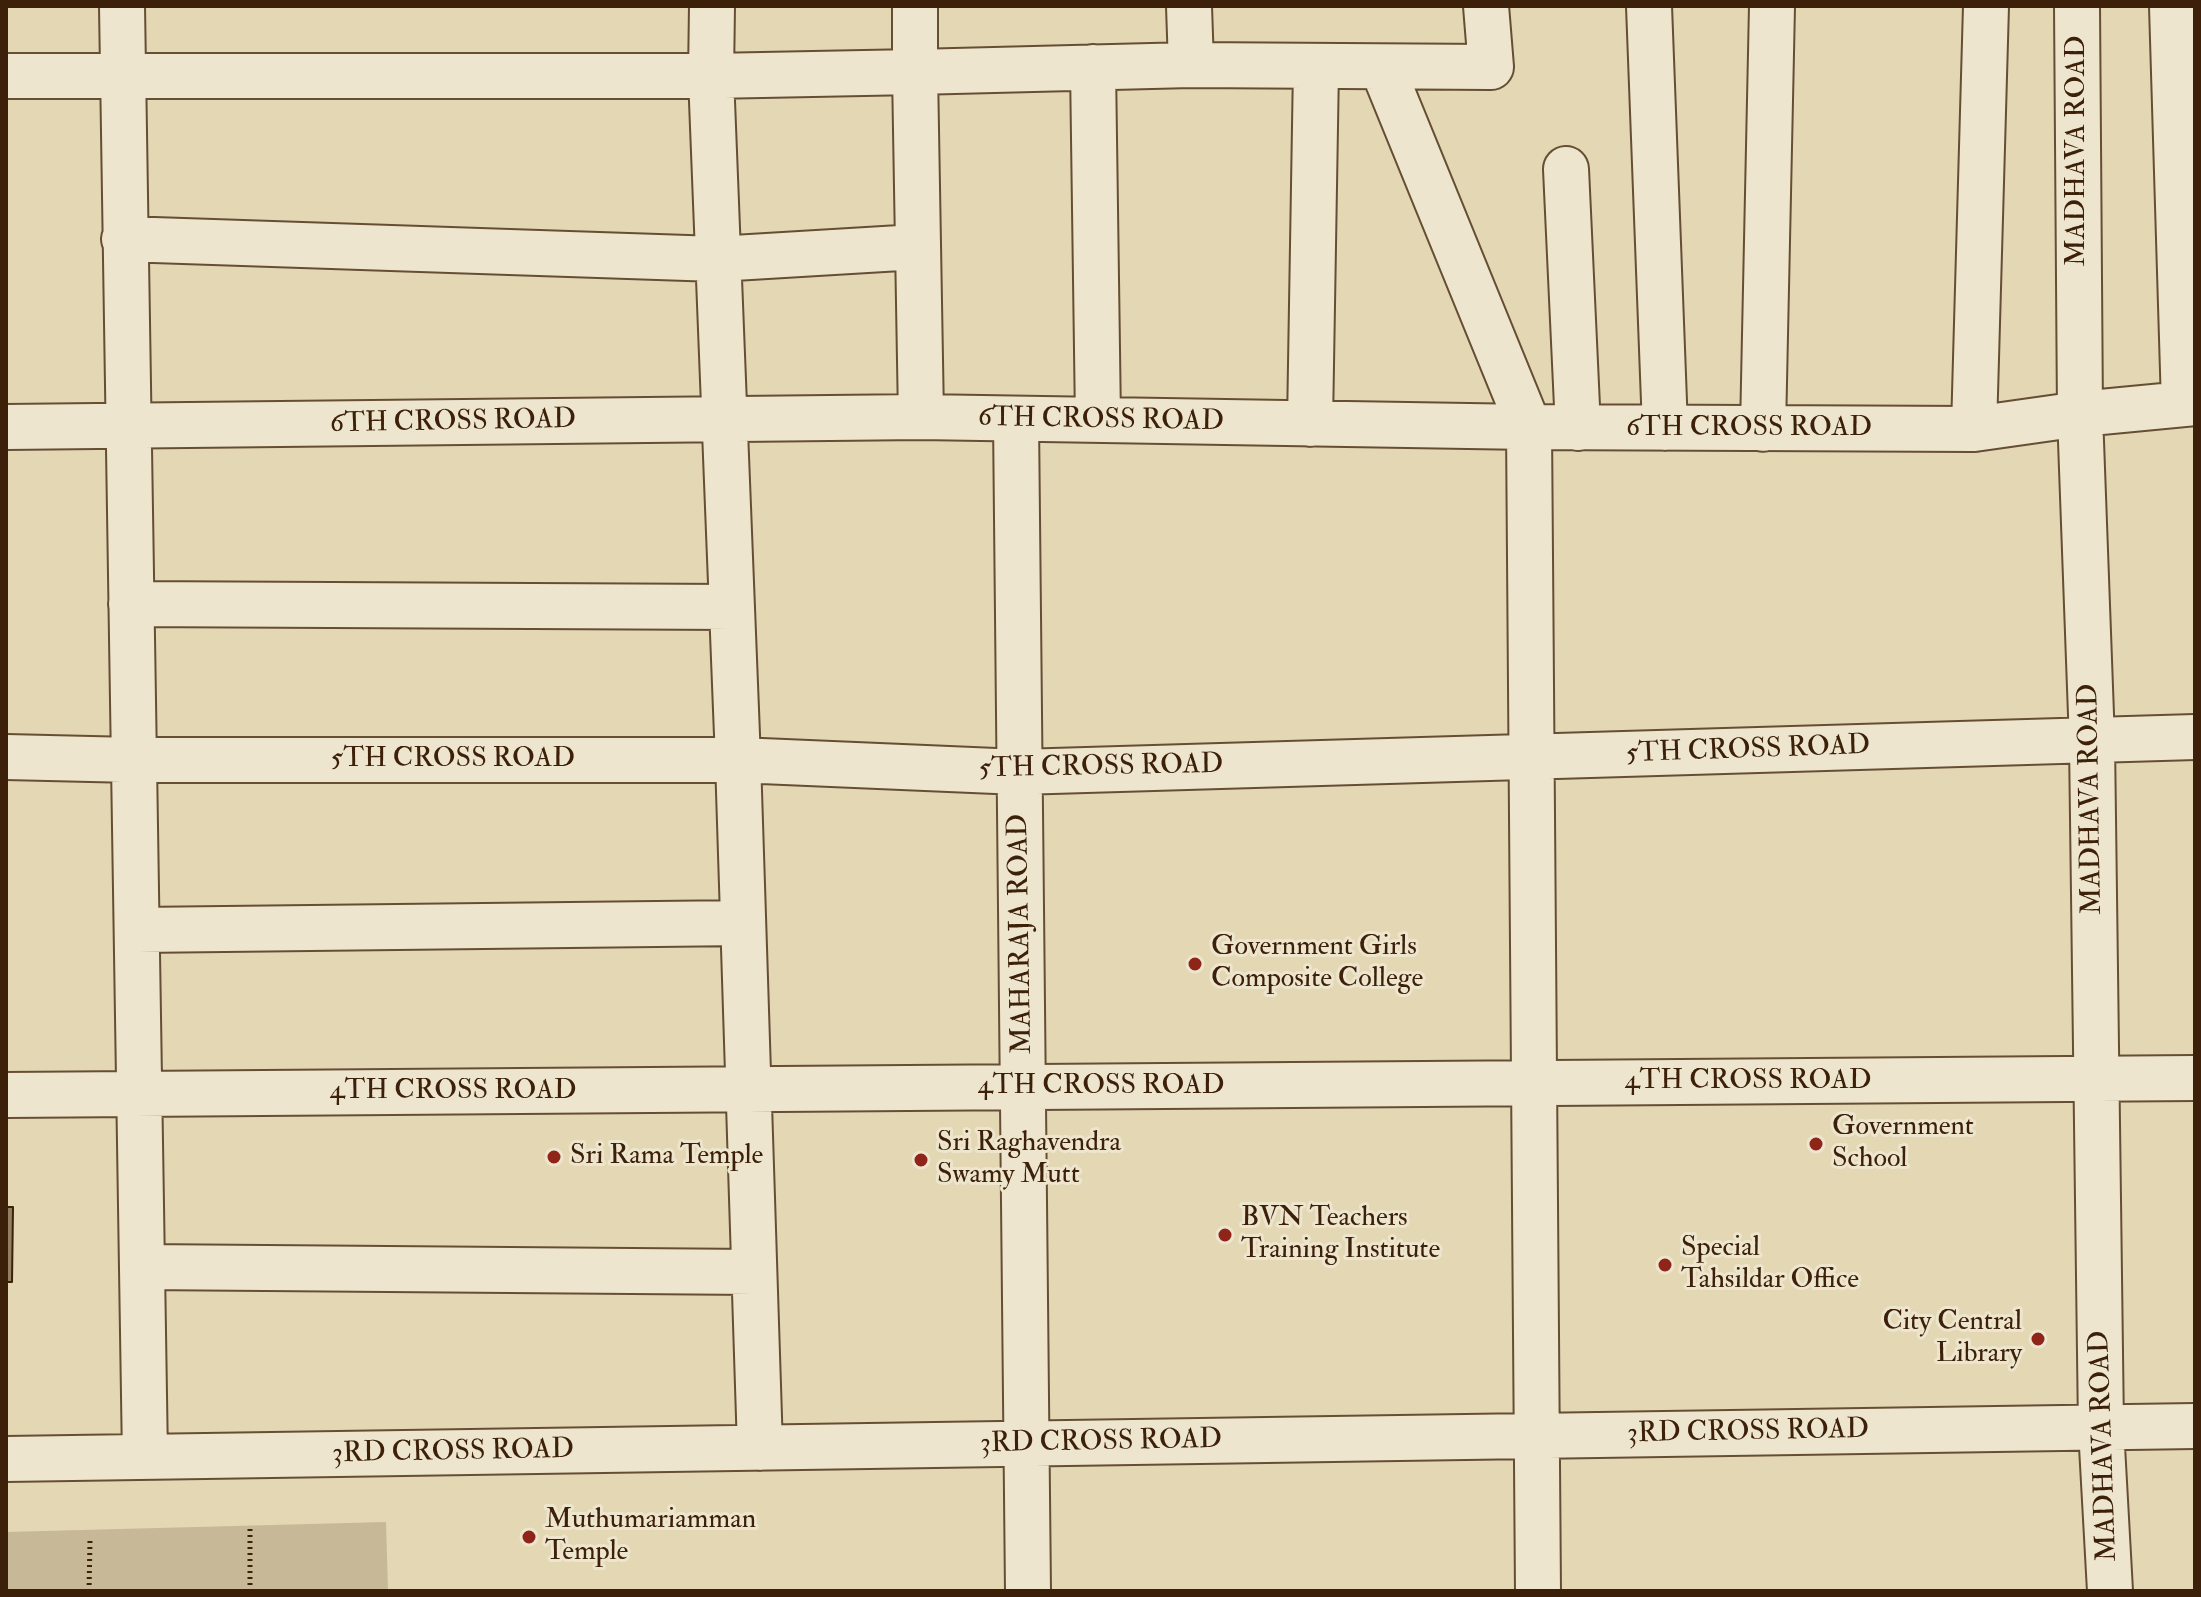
<!DOCTYPE html>
<html>
<head>
<meta charset="utf-8">
<style>
  body { margin:0 }
  #map { position:relative; width:2201px; height:1597px; overflow:hidden; background:#e3d7b4; font-family:"IM FELL Double Pica",serif }
  canvas { display:block }
  .frame { position:absolute; inset:0; border:8px solid #3d2009; pointer-events:none }
</style>
</head>
<body>
<div id="map">
<canvas width="2201" height="1597"></canvas>
<div class="frame"></div>
</div>
<script>
const g = document.querySelector('canvas').getContext('2d');
g.lineJoin = 'round';
function paint(path, color) { g.fillStyle = color; g.fill(path, 'evenodd'); }
function trace(path, color, width, dash) { g.strokeStyle = color; g.lineWidth = width; g.lineCap = dash ? 'butt' : 'round'; g.setLineDash(dash || []); g.stroke(path); }
function drawText(font, color, halo, rows, align = 'center') {
  g.font = font + ' "IM FELL Double Pica",serif'; g.lineWidth = 6; g.setLineDash([]); g.textBaseline = 'middle'; g.strokeStyle = halo; g.fillStyle = color; for (const [text, x, y, turn = 0] of rows) {
    g.save(); g.translate(x, y); g.rotate((+turn || 0) * Math.PI / 180); g.textAlign = isNaN(turn) ? turn : align; if (halo) g.strokeText(text, 0, 0); g.fillText(text, 0, 0); g.restore();
  }
}
const green = new Path2D(`
  M386,1522l2,69h-382v-59z`);
const building = new Path2D(`
  M6,1207h7l-1,75h-6z`);
const path = new Path2D(`
  M89,1591l1,-50
  M250,1591v-65`);
const minor = new Path2D(`
  M122,6l23,1451
  M712,6l-1,70 27,684 22,688
  M1189,6l2,59
  M1649,6l16,422
  M2077,6l3,408 12,328 9,686 9,163
  M2172,6l12,398
  M1093,67l5,353
  M1382,67l147,360 9,1164
  M6,76h705l204,-4v-66
  M1566,169l12,259
  M124,239l593,20 200,-12
  M921,417l-6,-345 276,-7 300,2 -5,-61
  M1016,420l12,1171
  M1310,424l6,-357
  M6,427l915,-10 608,10 445,2 106,-15 115,-11
  M1763,429l9,-423
  M1974,429l12,-423
  M131,604l601,3
  M6,757l127,3h605l281,12 1176,-35
  M138,930l605,-7
  M6,1095l2189,-17
  M143,1267l611,5
  M6,1459l2189,-33`);
const markers = [
  [1195,964,8,"#8f2418"],
  [1816,1144,8,"#8f2418"],
  [554,1157,8,"#8f2418"],
  [921,1160,8,"#8f2418"],
  [1225,1235,8,"#8f2418"],
  [1665,1265,8,"#8f2418"],
  [2038,1339,8,"#8f2418"],
  [529,1537,8,"#8f2418"]
];
const streetNames = [
  ["MADHAVA ROAD",2078,151,-90],
  ["6TH CROSS ROAD",1101,421,1],
  ["6TH CROSS ROAD",453,423,-1],
  ["6TH CROSS ROAD",1749,429],
  ["5TH CROSS ROAD",1748,751,-2],
  ["5TH CROSS ROAD",453,760],
  ["5TH CROSS ROAD",1101,768,-1],
  ["MADHAVA ROAD",2092,799,-91],
  ["MAHARAJA ROAD",1022,934,-91],
  ["4TH CROSS ROAD",1748,1082],
  ["4TH CROSS ROAD",1101,1087],
  ["4TH CROSS ROAD",453,1092],
  ["3RD CROSS ROAD",1748,1433,-1],
  ["3RD CROSS ROAD",1101,1443,-1],
  ["MADHAVA ROAD",2105,1446,-92],
  ["3RD CROSS ROAD",453,1453,-1]
];
const poiNames = [
  ["Government Girls",1211,948],
  ["Composite College",1211,980],
  ["Government",1832,1128],
  ["School",1832,1160],
  ["Sri Raghavendra",937,1144],
  ["Swamy Mutt",937,1176],
  ["Sri Rama Temple",570,1157],
  ["BVN Teachers",1241,1219],
  ["Training Institute",1241,1251],
  ["Special",1681,1249],
  ["Tahsildar Office",1681,1281],
  ["City Central",2022,1323,"right"],
  ["Library",2022,1355,"right"],
  ["Muthumariamman",545,1521],
  ["Temple",545,1553]
];
paint(green, '#c7b897');
paint(building, '#937f62');
trace(building, '#3d2009', 2);
trace(minor, '#664e34', 48);
trace(path, '#3d2009', 5, [2, 4]);
trace(minor, '#ede5ce', 44);
for (const [x, y, r, color] of markers) { const dot = new Path2D(); dot.arc(x, y, r, 0, 2 * Math.PI); g.fillStyle = color; g.fill(dot); trace(dot, '#ede5ce', 3); }
drawText('28px', '#3d2009', '#ede5ce', streetNames);
drawText('28px', '#3d2009', '#ede5ce', poiNames, 'left');
</script>
</body>
</html>
